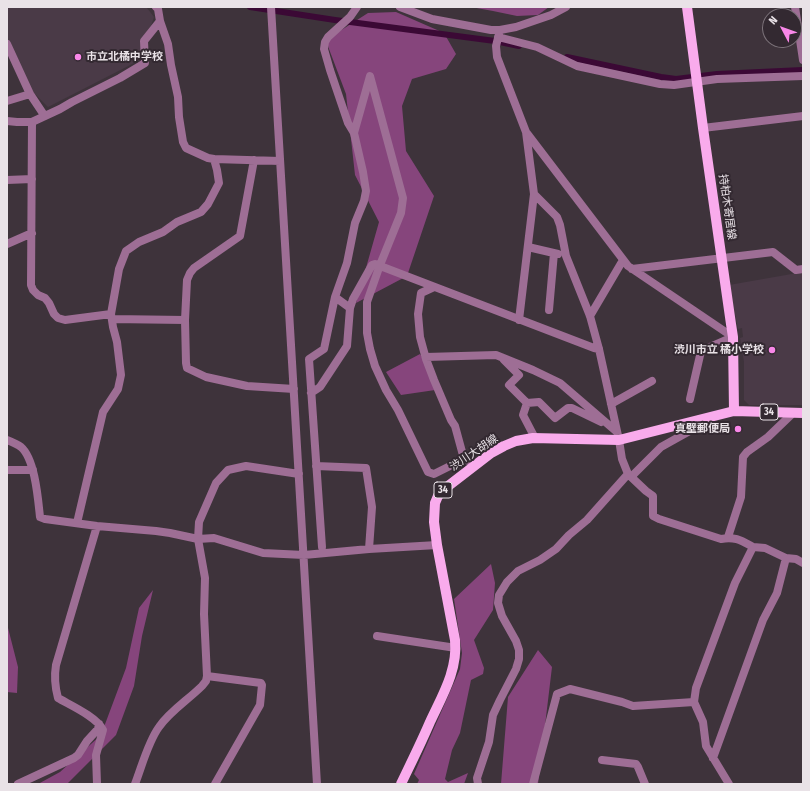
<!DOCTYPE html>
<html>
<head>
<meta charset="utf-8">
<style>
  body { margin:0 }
  #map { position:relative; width:810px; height:791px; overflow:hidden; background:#3e333b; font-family:"Fira Sans Condensed",sans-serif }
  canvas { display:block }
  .frame { position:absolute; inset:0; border:8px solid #e9e2e7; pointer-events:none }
  .north { position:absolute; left:762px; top:8px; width:40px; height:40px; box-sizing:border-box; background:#332931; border:1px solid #7c737a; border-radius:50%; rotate:311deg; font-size:11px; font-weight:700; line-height:16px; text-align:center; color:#e9e2e7 }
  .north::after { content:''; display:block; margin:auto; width:14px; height:18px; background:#f987e8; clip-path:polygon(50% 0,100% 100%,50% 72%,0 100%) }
</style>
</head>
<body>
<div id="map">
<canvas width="810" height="791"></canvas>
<div class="frame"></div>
<div class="north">N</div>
</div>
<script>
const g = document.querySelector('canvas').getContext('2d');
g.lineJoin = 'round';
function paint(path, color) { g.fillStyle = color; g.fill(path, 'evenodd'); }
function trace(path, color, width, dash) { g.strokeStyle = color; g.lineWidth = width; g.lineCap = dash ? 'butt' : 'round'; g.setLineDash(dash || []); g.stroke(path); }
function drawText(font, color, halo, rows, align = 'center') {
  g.font = font + ' "Fira Sans Condensed","Noto Sans JP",sans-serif'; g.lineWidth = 4; g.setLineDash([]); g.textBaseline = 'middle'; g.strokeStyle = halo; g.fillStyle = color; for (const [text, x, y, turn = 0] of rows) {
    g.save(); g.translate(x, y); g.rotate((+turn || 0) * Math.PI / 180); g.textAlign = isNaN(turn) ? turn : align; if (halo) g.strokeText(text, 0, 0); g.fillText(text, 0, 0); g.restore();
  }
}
const built = new Path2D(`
  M7,7h138l2,1 7,9 -3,9 -10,13 -1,21 -92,47 -15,-15 -26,-48z
  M803,272v133h-54l-5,-5v-38l-4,-24 3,-1 -1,-9 -4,1 -9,-44z`);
const green = new Path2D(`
  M471,7h78l-11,8 -21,1 -24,-5z
  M396,12l48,21 12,21 -10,15 -34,10 -10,27 4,45 28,45 -27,80 -51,27 23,-81 -24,-47 -9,-81 -17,-45 -2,-7 5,-6 36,-23z
  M420,354l22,35 -41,6 -15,-23z
  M491,564l4,19 -2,27 -19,30 10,28 -1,6 -12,6 -11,53 -8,17 -7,29 3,3 20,-9 -4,11h-47l2,-4 -5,-6 46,-105 2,-16 -8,-54z
  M153,590l-11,46 -8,50 -18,49 -49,49h-29l22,-12 41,-37 25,-67 13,-60z
  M7,624l11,43 -1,26 -10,-1z
  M538,650l14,17 -14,117h-37l7,-87z`);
const canal = new Path2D(`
  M250,7l85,13 160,21 24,5
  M567,57l94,20 15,2 41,-5 86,-4`);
const minor = new Path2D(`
  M271,7l46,777
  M357,7l-7,10 -22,20 -3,5 -1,7 6,21 18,53 6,10 9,39 3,19 -2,10 -9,22 -8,40 -12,34 15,11 3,-9 19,-34 3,-1 219,84 5,1
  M400,7l32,12 59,11h9l16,-3 35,-12 15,-8
  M795,7l8,53
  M500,30l-4,16 1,11 29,75 102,134 105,71 -32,14 -11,48
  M498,37l39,10 40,19 83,18 14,1 43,-6 86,-3
  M7,44l23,50 14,21
  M7,101l23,-7
  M7,121l10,1h15l28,-13 12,-7 48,-24 25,-15 -1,-22 16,-20 -2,-12 -2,-2
  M32,122l-1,163 2,5 5,5 7,3 4,5 5,11 4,4 7,2 46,-6
  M703,128l100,-12
  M354,133l16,-57 33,122 -2,15 -21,52 -13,37v31l3,16 5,17 11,24 12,20 30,62 6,2 30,-15
  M214,159l66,2
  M254,160l-14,76 -46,32 -4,5 -3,7 -2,40 1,43 1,5 19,9 41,9 47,3
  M7,180l25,-1
  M7,244l25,-11
  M528,247l30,7
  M632,269l141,-17 23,18 7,-1
  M434,287l-13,6 -3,21 2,23 6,22 8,21 17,40 4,6 9,33 12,5
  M549,310l5,-57
  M590,316l33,-56
  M112,319l73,1
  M519,320l15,-126
  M426,357l70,-2 37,15 27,13 57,49
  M504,360l15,15 -10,10 18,18 -4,12 12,23
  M311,393l9,-6 27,-41 3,-38
  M527,403l12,-1 16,16 13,-10h4l29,14
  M611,404l41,-23
  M7,440c5,2 10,4 14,7 14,12 17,52 19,70l5,2 52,7 59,5 14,2 28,6 16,-1 49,15 41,2 65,-6 68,-4
  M316,466l50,2 6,39 -3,42
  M7,470h26
  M628,474l18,17 7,5v20l6,3 62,20c14,-3 21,2 32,8
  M631,477l30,-30 34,-19 3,-8
  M77,523l26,-111 15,-23 3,-14 -4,-33 -4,-15 -2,-13 8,-45 7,-18 13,-9 24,-10 14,-10 24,-10 7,-8 11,-21 -2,-13 -3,-11 -6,-1 -22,-10 -3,-6 -4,-25 -1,-20 -7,-32 -3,-21 -8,-23
  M97,526l-41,139c-2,12 -1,22 2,33 12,7 39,19 45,32l-7,25 1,29
  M728,537l13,-40 2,-40 4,-5 21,-15 25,-24
  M322,547l-13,-188 15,-10 11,-52
  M377,636l79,12
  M207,676l54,7 1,2 -2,20 -45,79
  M713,758l50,-138 14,-27 9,-35
  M602,760l34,4 2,3 7,17
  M18,784l56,-26 4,-3 9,-14 11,-12 1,-5
  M135,784c7,-18 13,-42 24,-57 11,-16 29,-27 43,-41l4,-5 1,-5 -3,-62 1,-36 -7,-39 1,-17 17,-39 12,-13 18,-4 53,8
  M478,784l-1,-6 12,-36 4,-27 7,-15 16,-31 3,-10v-9l-3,-9 -14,-25 -4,-13 1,-8 8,-13 11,-11 22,-11 16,-11 13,-14 18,-15 41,-46 -6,-15 -3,-19 -20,-91 -9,-33 -24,-60 -6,-31 -3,-8 -23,-23 -8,-62
  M533,784l24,-90 13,-5 52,13 11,4 61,-4
  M729,784l-23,-38 -3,-24 -9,-20 2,-14 39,-105 18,-36 12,1 21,10 10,1 7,4`);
const major = new Path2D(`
  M687,7l16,121 28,196 2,13 1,74
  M401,784c10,-21 20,-41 29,-62 12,-26 28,-52 25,-82l-18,-95 -3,-23 1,-19 3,-7 5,-6 48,-37 13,-7 12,-5 17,-3 86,2 115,-29 69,2`);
const markers = [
  [78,57,4,"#f987e8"],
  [772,350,4,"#f987e8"],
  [738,429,4,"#f987e8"]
];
const shields = [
  [769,412,18],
  [443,490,18]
];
const shieldNames = [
  ["34",769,412],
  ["34",443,490]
];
const poiNames = [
  ["市立北橘中学校",86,57,"left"],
  ["渋川市立 橘小学校",764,350],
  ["真壁郵便局",730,429]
];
const streetNames = [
  ["持柏木寄居線",727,207,82],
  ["渋川大胡線",474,453,-34]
];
paint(built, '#4a3a47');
paint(green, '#86457c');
trace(canal, '#3b0935', 6);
trace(minor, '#9e6e95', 8);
trace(major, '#f9abec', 10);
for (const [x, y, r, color] of markers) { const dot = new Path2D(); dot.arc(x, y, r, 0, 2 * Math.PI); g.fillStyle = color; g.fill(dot); trace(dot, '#332931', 1.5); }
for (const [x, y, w] of shields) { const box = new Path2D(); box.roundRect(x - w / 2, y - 8, w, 16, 3); g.fillStyle = '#332931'; g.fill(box); trace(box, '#e9e2e7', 1); }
drawText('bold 10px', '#e9e2e7', null, shieldNames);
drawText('bold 11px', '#e9e2e7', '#332931', poiNames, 'right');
drawText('11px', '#e9e2e7', '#332931', streetNames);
</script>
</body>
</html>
